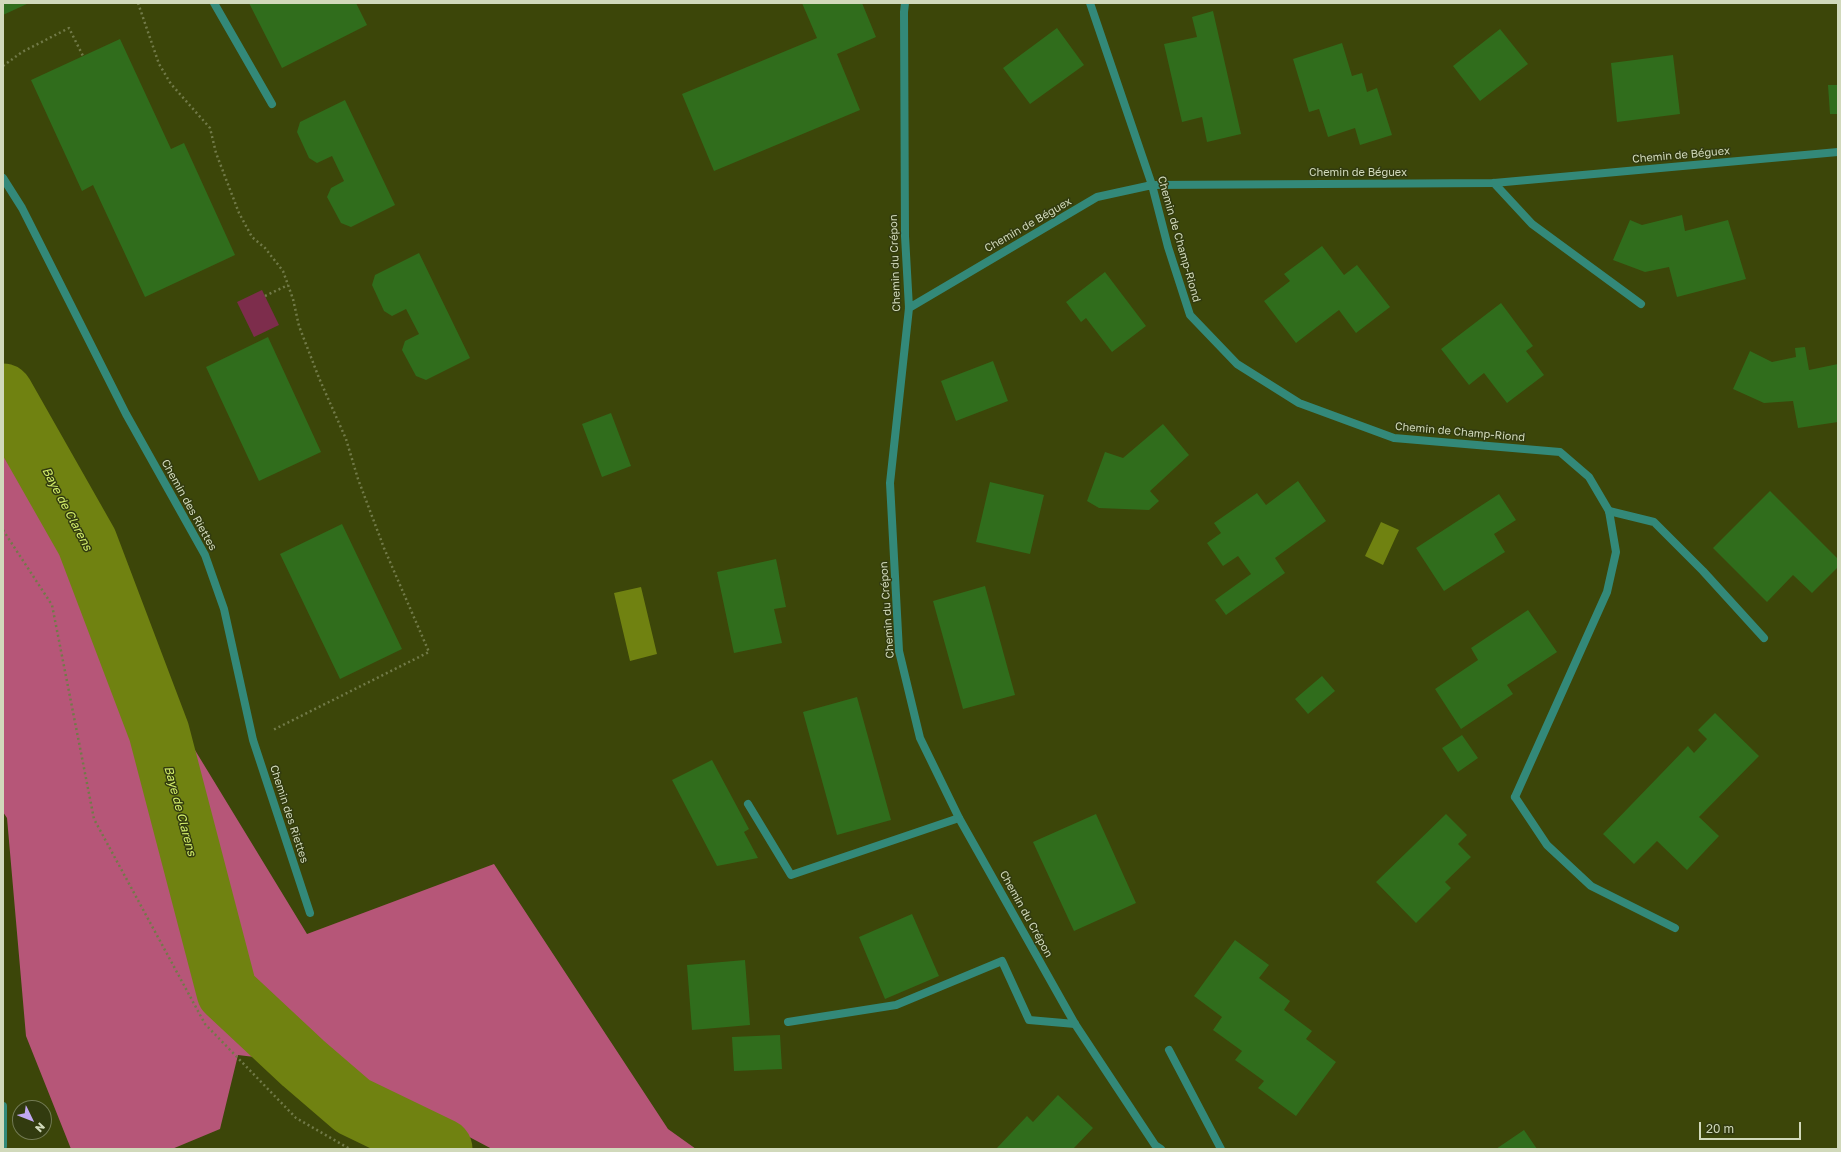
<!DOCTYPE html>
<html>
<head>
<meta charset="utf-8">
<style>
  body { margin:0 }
  #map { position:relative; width:1841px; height:1152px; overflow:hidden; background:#3c4609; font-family:"Golos Text",sans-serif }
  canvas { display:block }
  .frame { position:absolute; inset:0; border:4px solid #d1d9bb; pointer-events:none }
  .north { position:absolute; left:12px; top:1100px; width:40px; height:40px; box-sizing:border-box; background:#323b0f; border:1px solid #727a54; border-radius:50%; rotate:133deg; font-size:11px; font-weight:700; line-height:16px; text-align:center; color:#d1d9bb }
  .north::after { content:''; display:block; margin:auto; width:14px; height:18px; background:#c1a8f3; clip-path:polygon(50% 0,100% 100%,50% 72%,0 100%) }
  .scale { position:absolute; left:1699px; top:1122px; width:102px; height:18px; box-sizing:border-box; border:2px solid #d1d9bb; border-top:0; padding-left:5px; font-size:12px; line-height:14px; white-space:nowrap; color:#d1d9bb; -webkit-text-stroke:3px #323b0f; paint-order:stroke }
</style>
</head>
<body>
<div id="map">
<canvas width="1841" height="1152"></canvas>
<div class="frame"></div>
<div class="north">N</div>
<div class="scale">20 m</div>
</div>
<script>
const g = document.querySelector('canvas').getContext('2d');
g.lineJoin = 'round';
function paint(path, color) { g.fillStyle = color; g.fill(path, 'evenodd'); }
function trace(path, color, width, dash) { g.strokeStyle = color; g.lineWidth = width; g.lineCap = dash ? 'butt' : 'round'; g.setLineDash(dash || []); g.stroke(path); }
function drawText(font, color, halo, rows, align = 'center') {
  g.font = font + ' "Golos Text",sans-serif'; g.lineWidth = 3; g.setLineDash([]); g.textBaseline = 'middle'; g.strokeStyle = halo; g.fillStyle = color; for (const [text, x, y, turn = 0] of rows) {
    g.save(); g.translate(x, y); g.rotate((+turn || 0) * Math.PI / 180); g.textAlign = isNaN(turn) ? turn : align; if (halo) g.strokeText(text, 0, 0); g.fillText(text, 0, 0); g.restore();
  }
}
const green = new Path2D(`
  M262,290l17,35 -25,12 -17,-35z`);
const forest = new Path2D(`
  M3,393l50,124 254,417 187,-70 174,265 28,20h-204l-155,-82 -99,-12 -18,74 -48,20h-101l-45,-113 -19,-218 -4,-6z`);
const water = new Path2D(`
  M1381,522l18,8 -16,35 -18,-9z
  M641,587l16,67 -27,7 -16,-68z`);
const river = new Path2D(`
  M3,394l84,148 72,190 68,260 76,71 50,43 89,43`);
const building = new Path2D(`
  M3,3h26l-26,12z
  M249,3h107l11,22 -85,43z
  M802,3h60l14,34 -39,17 23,56 -146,61 -32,-77 135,-56z
  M1213,11l28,123 -34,8 -5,-25 -20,5 -18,-78 33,-7 -5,-20z
  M1057,28l27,37 -54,39 -27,-36z
  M1500,29l28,35 -48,37 -27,-35z
  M120,39l51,110 13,-6 51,112 -90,42 -52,-112 -11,6 -51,-111z
  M1342,43l10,33 10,-3 5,19 10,-4 15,47 -32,10 -5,-17 -27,9 -9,-28 -10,3 -16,-53z
  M1673,55l7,59 -63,8 -6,-59z
  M1828,85h10v29h-8z
  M345,100l50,105 -44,22 -10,-4 -14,-26 4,-9 13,-7 -12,-25 -15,7 -8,-5 -12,-26 3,-10z
  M1682,215l3,16 43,-11 18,59 -69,18 -8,-30 -24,5 -32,-12 17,-40 12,5z
  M1322,246l22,29 13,-10 33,42 -34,26 -17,-23 -43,33 -32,-42 26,-20 -6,-7z
  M419,253l51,105 -44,22 -10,-4 -14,-26 3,-9 14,-7 -13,-25 -14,7 -8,-5 -12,-26 3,-10z
  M1105,272l41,54 -34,26 -26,-34 -5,4 -15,-20z
  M1501,303l32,43 -7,5 18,24 -37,28 -23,-30 -15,12 -28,-36z
  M268,337l53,115 -62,29 -53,-114z
  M1805,347l4,23 29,-6v58l-40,6 -5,-27 -29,2 -31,-14 17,-38 22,11 24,-5 -1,-9z
  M993,361l15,40 -52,20 -15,-40z
  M611,413l20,53 -29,11 -20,-53z
  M1163,424l26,31 -39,36 9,10 -10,9 -50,-2 -12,-7 18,-49 18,6z
  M1298,481l28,40 -51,37 10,15 -59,42 -11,-15 36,-26 -13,-18 -15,10 -16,-23 14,-10 -7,-10 43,-30 9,12z
  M990,482l54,13 -14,59 -54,-12z
  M1770,491l68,68v8l-26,26 -19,-18 -26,27 -54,-54z
  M1499,494l17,26 -22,14 11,18 -61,39 -28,-43z
  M342,524l60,125 -62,30 -60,-125z
  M776,559l10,48 -12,2 8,34 -48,10 -17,-81z
  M985,586l30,109 -52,14 -30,-108z
  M1528,610l29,42 -50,33 6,9 -52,35 -26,-40 43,-29 -7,-12z
  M1322,676l13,15 -27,23 -13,-15z
  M857,697l34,123 -54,15 -34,-123z
  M1715,713l44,43 -60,61 20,19 -32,34 -30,-29 -23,23 -31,-30 85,-88 6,7 13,-14 -9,-9z
  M1462,735l16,23 -20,14 -16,-24z
  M712,760l37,69 -5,3 14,26 -41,8 -45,-86z
  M1096,814l40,89 -62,28 -41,-89z
  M1446,814l21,21 -9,9 13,13 -26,25 6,6 -35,35 -40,-41z
  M912,914l27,62 -54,23 -26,-62z
  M1235,940l34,25 -10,13 31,23 -6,9 28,21 -6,8 30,23 -40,54 -38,-28 6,-7 -29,-21 7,-9 -29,-21 9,-13 -28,-21z
  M745,960l5,65 -58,5 -5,-65z
  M780,1035l2,34 -48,2 -2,-34z
  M1058,1095l35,33 -20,21h-77l31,-33 6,6z
  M1524,1130l13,19h-41z`);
const path = new Path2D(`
  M138,3l21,61 12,20 39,44 6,25 23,60 13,24 13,11 18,23 10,28 6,27 20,52 27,61 12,40 26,69 45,104 -156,78
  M3,66l19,-14 47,-24 14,28
  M265,296l23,-11
  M3,530l49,75 42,214 111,205 91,94 54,31`);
const service = new Path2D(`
  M214,3l58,101
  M1494,183l38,41 109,80
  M1609,511l45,11 49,49 61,67
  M1515,797l32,48 44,41 84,42
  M748,804l43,71 168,-57
  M788,1022l108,-17 106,-44 27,59 46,4
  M1169,1050l52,99`);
const minor = new Path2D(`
  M905,3l-1,9 1,224 4,72 -19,175 9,168 21,87 39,80 116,206 80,121 6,4
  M1090,3l62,182 16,62 22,68 47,49 62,39 95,35 166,14 29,25 20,34 7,41 -9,40 -92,205
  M3,178l19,30 104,206 79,141 19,54 29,131 57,173
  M909,308l188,-111 55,-12 342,-2 344,-31
  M3,1106v40`);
const streetNames = [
  ["Chemin de Béguex",1681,155,-5],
  ["Chemin de Béguex",1358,173],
  ["Chemin de Béguex",1028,225,-30],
  ["Chemin de Champ-Riond",1179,239,74],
  ["Chemin du Crépon",895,263,-92],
  ["Chemin de Champ-Riond",1460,432,5],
  ["Chemin des Riettes",189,505,61],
  ["Chemin du Crépon",887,610,-94],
  ["Chemin des Riettes",289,814,72],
  ["Chemin du Crépon",1026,914,61]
];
const waterNames = [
  ["Baye de Clarens",67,509,62],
  ["Baye de Clarens",180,811,75]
];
paint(green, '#7d2d4c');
paint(forest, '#b65678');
paint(water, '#708211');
trace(river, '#708211', 61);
paint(building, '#306d1c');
trace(path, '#717a48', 2.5, [2, 3]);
trace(service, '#338979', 8);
trace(minor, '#338979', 8);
drawText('11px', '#d1d9bb', '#323b0f', streetNames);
drawText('italic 12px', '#d3ee6a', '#323b0f', waterNames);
</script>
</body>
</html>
